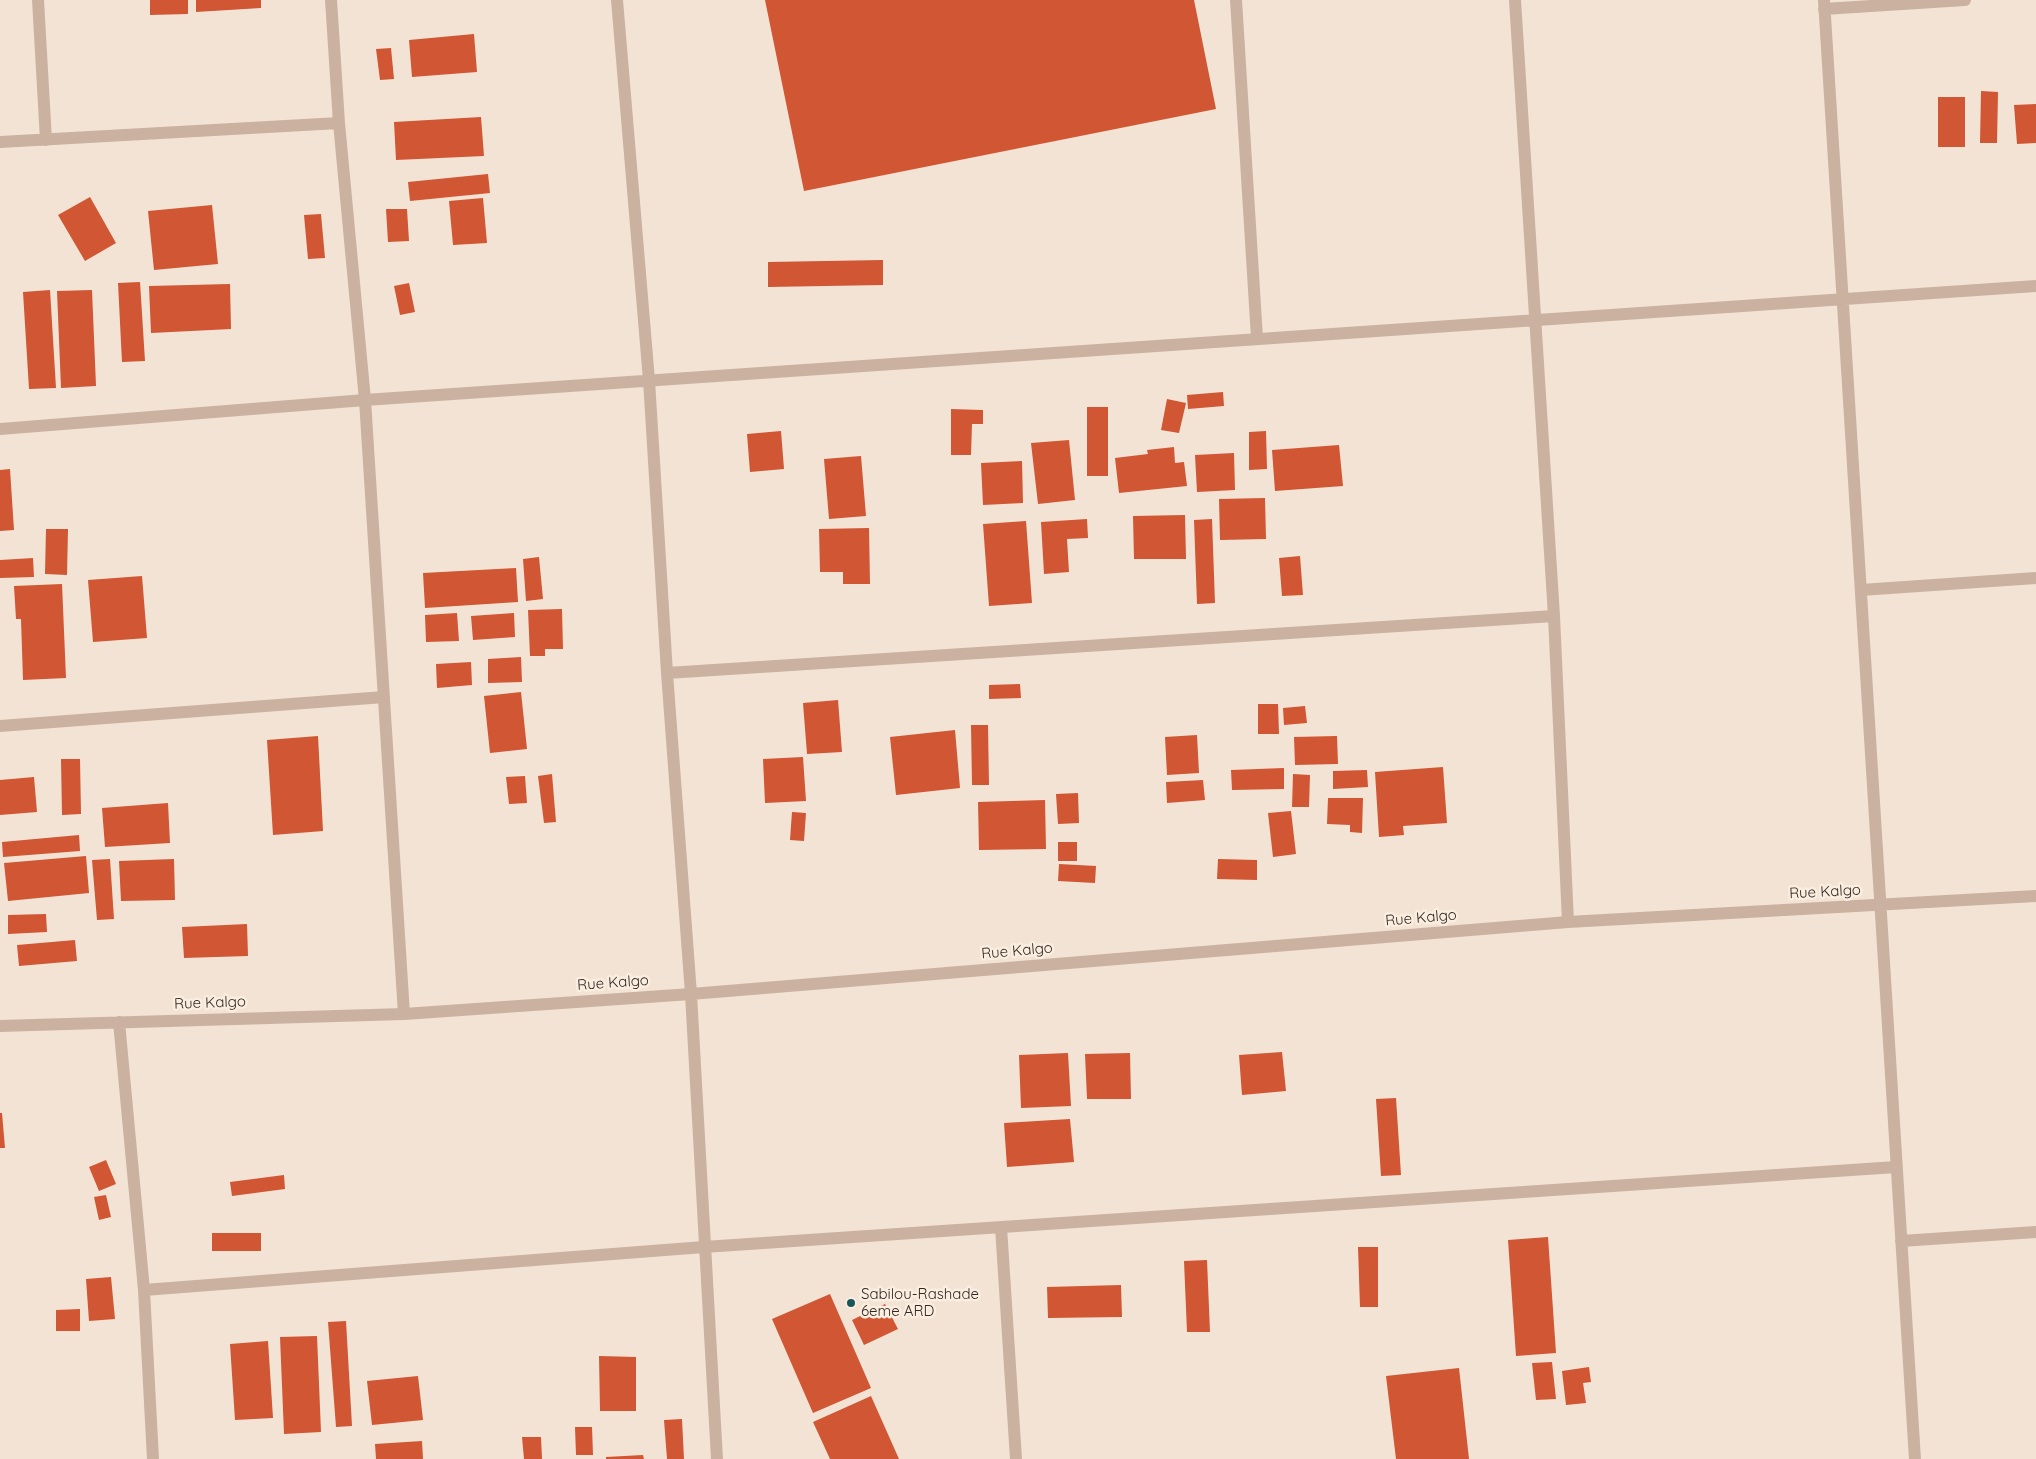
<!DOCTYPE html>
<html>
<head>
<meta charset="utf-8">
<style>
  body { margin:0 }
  canvas { display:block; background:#f2e3d4 }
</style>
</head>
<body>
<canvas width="2036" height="1459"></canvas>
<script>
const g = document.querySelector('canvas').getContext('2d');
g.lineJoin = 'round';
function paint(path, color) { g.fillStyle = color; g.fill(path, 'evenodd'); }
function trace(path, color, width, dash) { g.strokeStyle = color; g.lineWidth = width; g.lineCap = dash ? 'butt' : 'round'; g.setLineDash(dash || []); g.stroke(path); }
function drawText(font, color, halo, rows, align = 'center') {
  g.font = font + ' Quicksand,sans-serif'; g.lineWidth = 5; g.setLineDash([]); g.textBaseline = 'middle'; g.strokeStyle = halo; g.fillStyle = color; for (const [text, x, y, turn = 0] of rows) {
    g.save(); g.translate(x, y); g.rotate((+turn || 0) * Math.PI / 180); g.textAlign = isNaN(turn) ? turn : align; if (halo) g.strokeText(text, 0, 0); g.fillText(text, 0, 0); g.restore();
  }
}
const building = new Path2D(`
  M150,0h38v14l-38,1z
  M196,0h65v8l-65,4z
  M765,0h429l22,109 -412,82z
  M474,34l3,38 -65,5 -3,-37z
  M391,48l3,31 -14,1 -4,-31z
  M1981,91l17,1 -1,51h-17z
  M1938,97h27v50h-27z
  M2036,104v39l-19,1 -3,-39z
  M481,117l3,39 -88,4 -2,-38z
  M488,174l2,19 -80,8 -2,-19z
  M90,197l26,46 -31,18 -27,-46z
  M483,198l4,45 -34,2 -4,-44z
  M212,205l6,59 -64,6 -6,-59z
  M386,209h21l2,32 -21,1z
  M321,214l4,44 -17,1 -4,-44z
  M883,260v25l-115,2v-25z
  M140,282l5,79 -23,1 -4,-79z
  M409,283l6,29 -15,3 -6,-29z
  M230,284l1,45 -80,4 -2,-47z
  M50,290l6,98 -27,1 -6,-97z
  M92,290l4,96 -35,2 -4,-97z
  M1223,392l1,14 -36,3 -1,-14z
  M1167,399l19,4 -7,30 -18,-3z
  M1087,407h21v69h-21z
  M951,409l32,1v14h-11l-1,31h-20z
  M781,431l3,38 -34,3 -3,-38z
  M1266,431l1,38 -18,1v-38z
  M1069,440l6,60 -37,4 -7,-61z
  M1339,445l4,41 -68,5 -3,-41z
  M1174,447l1,16 9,-1 3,24 -68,7 -4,-35 33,-4 -1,-4z
  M1234,453l1,37 -38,2 -2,-37z
  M861,456l5,60 -37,3 -5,-60z
  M1022,461l1,42 -40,2 -2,-42z
  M10,469l4,61 -14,1v-61z
  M1265,498l1,41 -46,1 -1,-41z
  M1185,515l1,44h-52l-1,-43z
  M1087,519l1,19 -21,1 2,33 -25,2 -3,-52z
  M1212,519l3,84 -18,1 -3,-84z
  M1026,521l6,82 -43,3 -6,-82z
  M869,528l1,56h-27v-12h-23l-1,-43z
  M46,529h22l-1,46 -22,-1z
  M1300,556l3,39 -21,1 -3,-38z
  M539,557l4,42 -17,2 -3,-42z
  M33,558l1,19 -34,1v-18z
  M516,568l2,34 -93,6 -2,-35z
  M142,576l5,62 -54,4 -5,-62z
  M62,584l4,94 -43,2 -2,-61h-5l-2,-33z
  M562,609l1,40h-18v7h-15l-2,-46z
  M457,613l2,28 -33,1 -1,-27z
  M514,613l1,24 -42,3 -2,-24z
  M521,657l1,25 -34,1v-24z
  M471,662l1,23 -35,3 -1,-24z
  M1020,684l1,14 -32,1v-14z
  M521,692l6,57 -37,4 -6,-57z
  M838,700l4,52 -35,2 -4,-51z
  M1258,704h20l1,30h-21z
  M1305,706l2,17 -23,2 -1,-17z
  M971,725h17l1,60h-17z
  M955,730l5,58 -64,7 -6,-58z
  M1197,735l2,38 -32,2 -2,-38z
  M318,736l5,95 -50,4 -6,-95z
  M1337,736l1,28 -43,1 -1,-28z
  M803,757l3,44 -41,2 -2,-44z
  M61,759h19l1,55 -19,1z
  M1443,767l4,56 -44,3 1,9 -25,2 -4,-65z
  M1284,768v21l-52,1 -1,-20z
  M1367,770l1,17 -35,2v-18z
  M552,774l4,48 -12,1 -6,-47z
  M1293,774l17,1 -1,32h-17z
  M525,776l2,27 -18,1 -3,-27z
  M34,777l3,35 -37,3v-35z
  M1203,780l2,20 -38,3 -1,-21z
  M1078,793l1,30 -21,1 -2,-30z
  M1328,798h35l-1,35 -12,-1v-7l-23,-1z
  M1045,800l1,49 -67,1 -1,-48z
  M168,803l2,40 -65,4 -3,-39z
  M1291,811l5,43 -23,3 -5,-44z
  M792,812l14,1 -2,28 -14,-1z
  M79,835l1,16 -77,6 -1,-15z
  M1058,842h19v19h-19z
  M86,856l3,37 -81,8 -4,-38z
  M110,859l4,60 -17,1 -5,-60z
  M174,859l1,41 -54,1 -2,-40z
  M1218,859l39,1v20l-40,-1z
  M1059,864l37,2 -1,17 -37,-2z
  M46,914l1,18 -39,2v-19z
  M247,924l1,32 -64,2 -2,-31z
  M75,940l2,21 -58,5 -2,-21z
  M1282,1052l4,39 -44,4 -3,-40z
  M1068,1053l3,53 -50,2 -2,-53z
  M1130,1053l1,46h-44l-2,-45z
  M1396,1098l5,77 -20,1 -5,-77z
  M0,1113h2l3,35h-5z
  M1070,1119l4,43 -67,5 -3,-44z
  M106,1160l10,24 -17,7 -10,-24z
  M284,1175l1,14 -53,7 -2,-14z
  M106,1195l5,22 -12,3 -5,-23z
  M212,1233h49v18h-49z
  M1548,1237l8,116 -40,3 -8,-116z
  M1358,1247h20v60h-18z
  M1207,1260l3,72h-23l-3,-71z
  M111,1277l4,42 -26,2 -3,-42z
  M1121,1285l1,32 -74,1 -1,-31z
  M830,1294l41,94 -58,25 -41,-94z
  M885,1304l13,25 -34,16 -12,-25z
  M80,1309v22h-24v-21z
  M346,1321l6,105 -16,1 -8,-105z
  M317,1336l4,96 -37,2 -4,-97z
  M268,1341l5,77 -38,2 -5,-76z
  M599,1356l37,1v54h-36z
  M1552,1362l4,37 -20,1 -4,-37z
  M1589,1367l2,15 -8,1 3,20 -20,2 -4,-34z
  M1459,1368l10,91h-73l-10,-83z
  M418,1376l5,44 -51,5 -5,-44z
  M871,1396l28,63h-69l-17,-37z
  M682,1419l2,40h-17l-3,-39z
  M575,1427h17l1,28h-17z
  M522,1437h19l1,22h-18z
  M422,1441l1,18h-47l-1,-15z
  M643,1455l1,4h-38v-2z`);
const street = new Path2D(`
  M38,0l8,140
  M331,0l8,123 26,277 39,614
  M617,0l32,380 18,293 24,321 26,465
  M1236,0l21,338
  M1515,0l39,616 14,306
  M1824,0l91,1459
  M1824,9l141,-9
  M0,142l339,-19
  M0,429l365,-29 1671,-114
  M1861,590l175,-12
  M667,673l887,-57
  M0,726l384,-29
  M119,1022l25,268 9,169
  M0,1026l404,-12 287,-20 877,-72 468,-26
  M1001,1227l15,232
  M1901,1241l135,-9
  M144,1290l560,-43 1192,-80`);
const markers = [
  [851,1303,5,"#175558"]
];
const streetNames = [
  ["Rue Kalgo",1825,892,-3],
  ["Rue Kalgo",1421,918,-5],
  ["Rue Kalgo",1017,951,-5],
  ["Rue Kalgo",613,983,-4],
  ["Rue Kalgo",210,1003,-2]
];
const poiNames = [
  ["Sabilou-Rashade",861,1294],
  ["6eme ARD",861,1311]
];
paint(building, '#d05634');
trace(street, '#cbb2a0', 12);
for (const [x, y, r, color] of markers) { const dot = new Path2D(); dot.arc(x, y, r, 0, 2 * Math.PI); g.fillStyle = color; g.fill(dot); trace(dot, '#faeee0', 2); }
drawText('15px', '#342824', '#faeee0', streetNames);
drawText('15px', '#342824', '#faeee0', poiNames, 'left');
</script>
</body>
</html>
